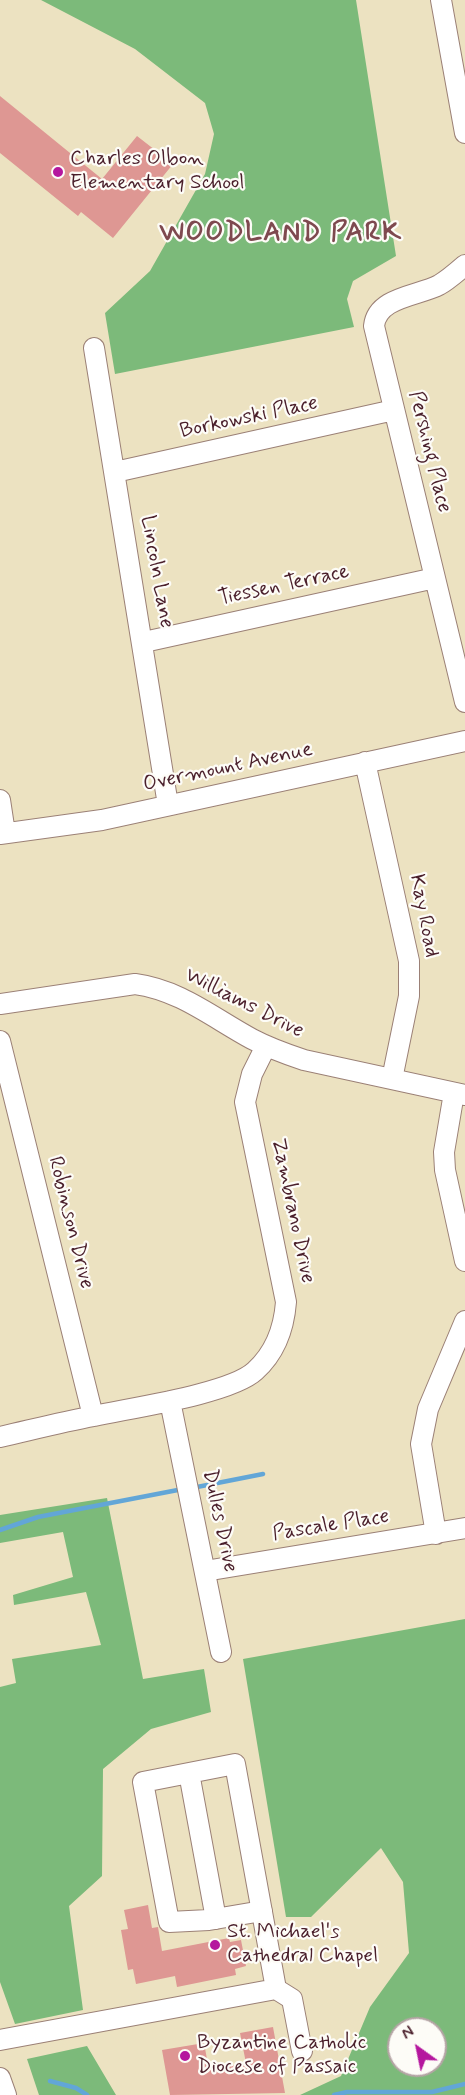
<!DOCTYPE html>
<html>
<head>
<meta charset="utf-8">
<style>
  body { margin:0 }
  #map { position:relative; width:465px; height:2095px; overflow:hidden; background:#ece2c1; font-family:Mynerve,sans-serif }
  canvas { display:block }
  .north { position:absolute; left:387px; top:2017px; width:60px; height:60px; box-sizing:border-box; background:#fdfcf7; border:2px solid #b5a4a5; border-radius:50%; rotate:327deg; font-size:16px; font-weight:700; line-height:24px; text-align:center; color:#4a1f2b }
  .north::after { content:''; display:block; margin:auto; width:21px; height:27px; background:#b5179e; clip-path:polygon(50% 0,100% 100%,50% 72%,0 100%) }
</style>
</head>
<body>
<div id="map">
<canvas width="465" height="2095"></canvas>
<div class="north">N</div>
</div>
<script>
const g = document.querySelector('canvas').getContext('2d');
g.lineJoin = 'round';
function paint(path, color) { g.fillStyle = color; g.fill(path, 'evenodd'); }
function trace(path, color, width, dash) { g.strokeStyle = color; g.lineWidth = width; g.lineCap = dash ? 'butt' : 'round'; g.setLineDash(dash || []); g.stroke(path); }
function drawText(font, color, halo, rows, align = 'center') {
  g.font = font + ' Mynerve,sans-serif'; g.lineWidth = 4.5; g.setLineDash([]); g.textBaseline = 'middle'; g.strokeStyle = halo; g.fillStyle = color; for (const [text, x, y, turn = 0] of rows) {
    g.save(); g.translate(x, y); g.rotate((+turn || 0) * Math.PI / 180); g.textAlign = isNaN(turn) ? turn : align; if (halo) g.strokeText(text, 0, 0); g.fillText(text, 0, 0); g.restore();
  }
}
const forest = new Path2D(`
  M41,0h315l40,256 -43,25 -6,18 7,28 -239,47 -10,-61 45,-42 55,-97 9,-40 -9,-31 -70,-54z
  M107,1498l36,181 61,-10 7,43 -60,17 -48,40 -1,107 -33,30 14,104 -68,14 -15,-42v-295l16,-4 -4,-24 89,-14 -15,-53 -72,13 -1,-10 60,-18 -10,-45 -63,11v-28z
  M465,1619v476h-165l41,-19 29,-69 39,-54 -6,-71 -22,-34 -70,69h-25l-43,-258zM399,2029h36v36h-36z
  M87,2046l29,49h-77l-12,-36z`);
const stream = new Path2D(`
  M192,1488l71,-14
  M0,1530l38,-13 145,-28
  M50,2081l26,7 11,7
  M334,2095l13,-3h85l33,-8`);
const building = new Path2D(`
  M0,96l102,83 35,-43 36,28 -60,74 -32,-26 -3,4 -78,-63z
  M148,1905l4,23 6,-1 4,24 67,-13 1,4 11,-2 5,26 -11,3 1,6 -59,12 -2,-11 -39,8 -3,-15 -5,1 -7,-40 7,-1 -4,-19z
  M273,2027l12,66 -115,2 -8,-45 42,-7 5,27 37,-7 -6,-30z`);
const minor = new Path2D(`
  M441,0l24,133
  M465,265c-8,7 -17,15 -26,20 -21,11 -62,12 -65,41l91,376
  M94,348l74,457
  M115,472l279,-62
  M144,642l291,-64
  M365,762l44,199v35l-17,83
  M0,800l5,33
  M0,834l102,-14 363,-79
  M0,1004l135,-20c45,6 78,34 117,55 17,9 34,15 52,21l161,35
  M0,1041l93,375
  M454,1093l-10,59 1,18 20,91
  M170,1401l51,251
  M0,1437c31,-7 62,-15 94,-21 36,-8 136,-22 161,-45 20,-18 29,-43 31,-69l-41,-200 7,-28 14,-28
  M436,1534l-15,-90 7,-35 37,-88
  M205,1571l260,-43
  M189,1773l27,146
  M276,1989l16,10 10,52
  M0,2040l276,-51 -41,-225 -92,18 26,140 40,-2 53,-9
  M0,2078l6,17`);
const markers = [
  [58,172,6,"#b5179e"],
  [215,1945,6,"#b5179e"],
  [185,2056,6,"#b5179e"]
];
const poiNames = [
  ["Charles Olbon",70,160],
  ["Elementary School",70,184],
  ["St. Michael's",227,1933],
  ["Cathedral Chapel",227,1957],
  ["Byzantine Catholic",197,2044],
  ["Diocese of Passaic",197,2068]
];
const streetNames = [
  ["Borkowski Place",249,418,-12],
  ["Pershing Place",429,452,76],
  ["Lincoln Lane",156,572,80],
  ["Tiessen Terrace",284,586,-12],
  ["Overmount Avenue",228,768,-12],
  ["Kay Road",423,916,79],
  ["Williams Drive",244,1004,27],
  ["Zambrano Drive",292,1211,78],
  ["Robinson Drive",70,1223,76],
  ["Dulles Drive",219,1521,78],
  ["Pascale Place",331,1526,-9]
];
const districtNames = [
  ["WOODLAND PARK",281,234]
];
paint(forest, '#7cba7a');
trace(stream, '#62a6d7', 4.5);
paint(building, '#de9793');
trace(minor, '#9b8076', 22);
trace(minor, '#fff', 20);
for (const [x, y, r, color] of markers) { const dot = new Path2D(); dot.arc(x, y, r, 0, 2 * Math.PI); g.fillStyle = color; g.fill(dot); trace(dot, '#fdfcf7', 2); }
drawText('21px', '#4a1f2b', '#fdfcf7', poiNames, 'left');
drawText('21px', '#4a1f2b', '#fdfcf7', streetNames);
g.letterSpacing = '1.5px';
drawText('bold 27px', '#7e494f', '#fdfcf7', districtNames);
g.letterSpacing = '0px';
</script>
</body>
</html>
